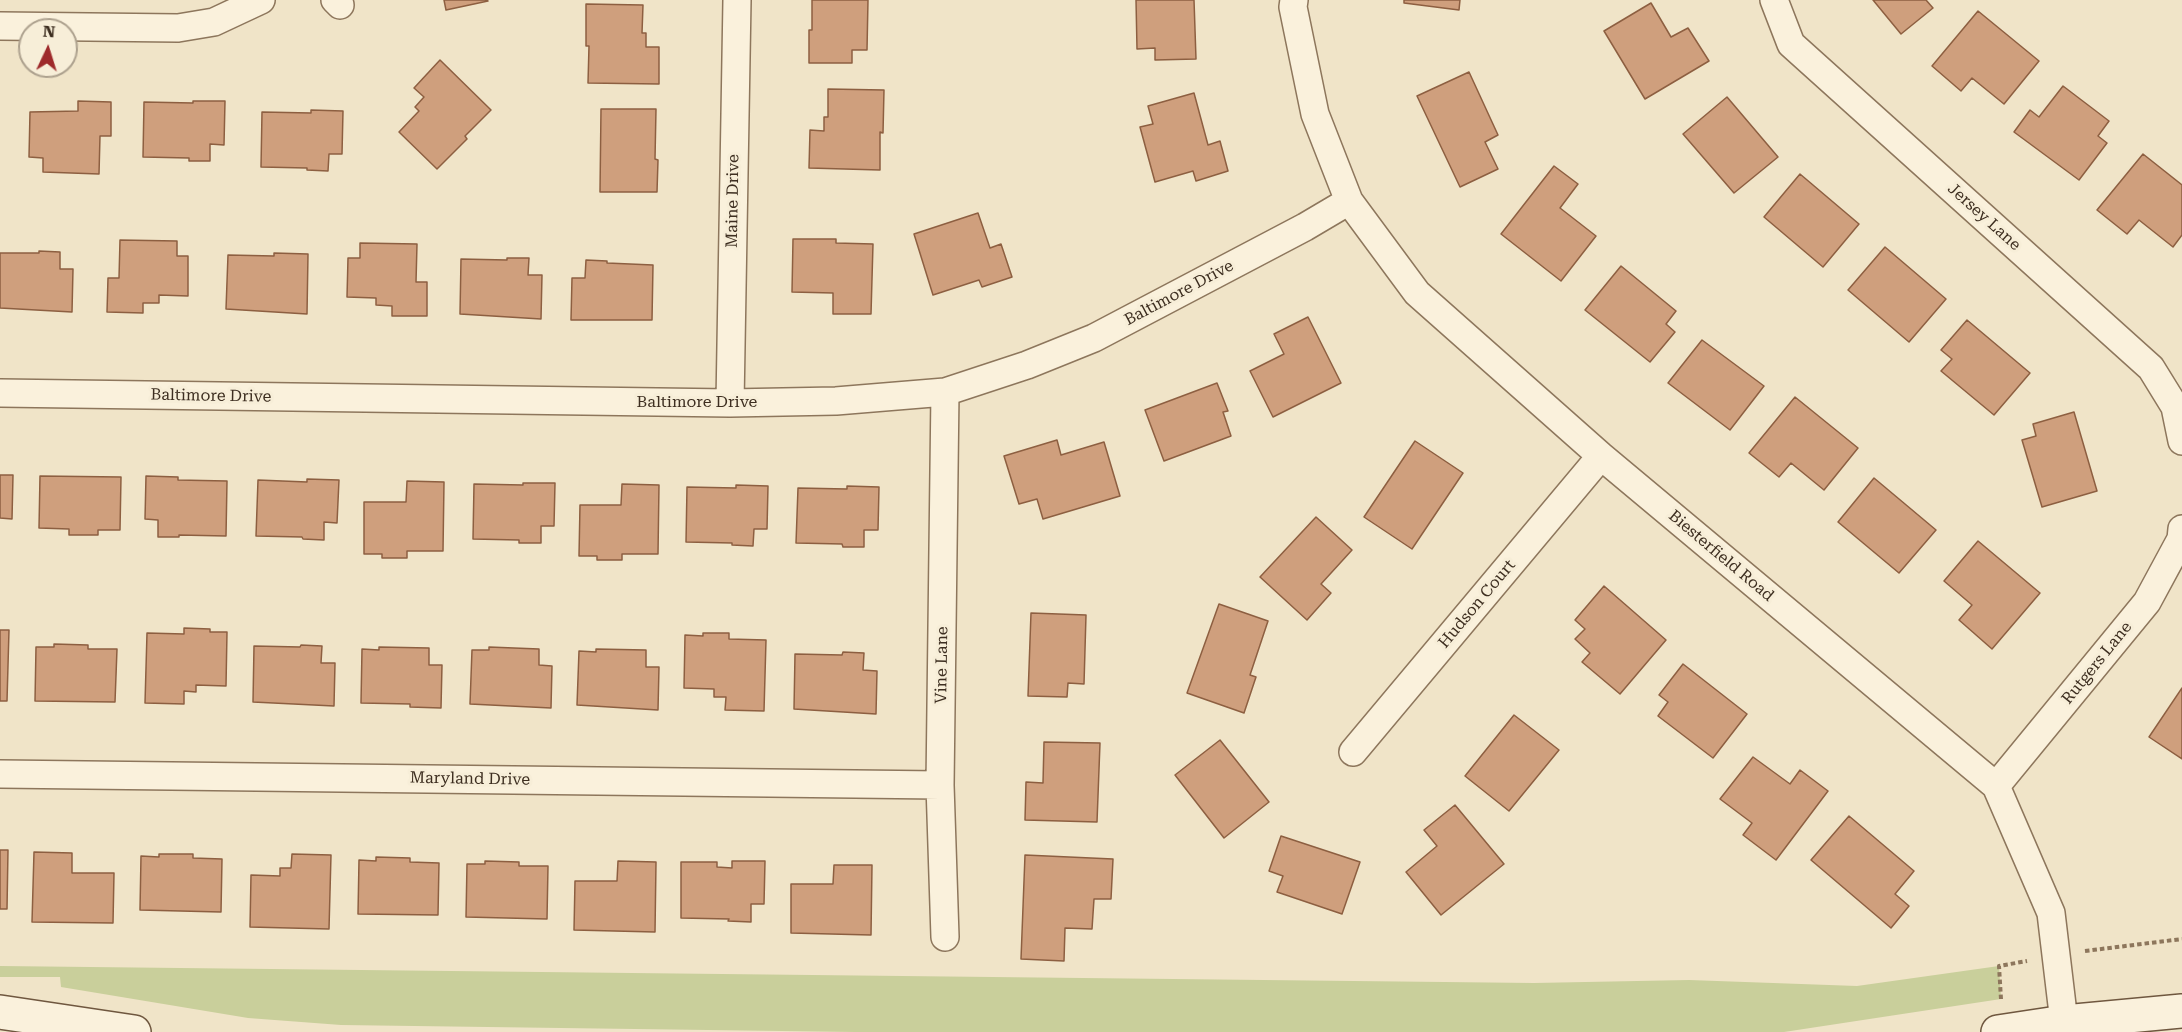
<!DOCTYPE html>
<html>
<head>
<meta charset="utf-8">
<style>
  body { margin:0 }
  #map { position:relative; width:2182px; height:1032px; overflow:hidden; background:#f0e4c8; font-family:"Roboto Serif",serif }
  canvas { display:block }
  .north { position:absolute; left:18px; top:18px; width:60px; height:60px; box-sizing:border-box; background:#f7eed8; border:2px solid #ada18e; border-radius:50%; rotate:4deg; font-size:16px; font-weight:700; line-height:24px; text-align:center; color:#3d2e20 }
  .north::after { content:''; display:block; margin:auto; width:21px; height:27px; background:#9e2a2b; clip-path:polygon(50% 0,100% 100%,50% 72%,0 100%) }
</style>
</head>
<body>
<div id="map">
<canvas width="2182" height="1032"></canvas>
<div class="north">N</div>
</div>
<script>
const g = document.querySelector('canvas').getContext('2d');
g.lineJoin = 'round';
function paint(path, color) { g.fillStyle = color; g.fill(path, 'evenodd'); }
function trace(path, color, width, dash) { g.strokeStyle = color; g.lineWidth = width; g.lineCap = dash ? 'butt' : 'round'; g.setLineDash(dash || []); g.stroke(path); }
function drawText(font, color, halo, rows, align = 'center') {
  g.font = font + ' "Roboto Serif",serif'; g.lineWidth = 6; g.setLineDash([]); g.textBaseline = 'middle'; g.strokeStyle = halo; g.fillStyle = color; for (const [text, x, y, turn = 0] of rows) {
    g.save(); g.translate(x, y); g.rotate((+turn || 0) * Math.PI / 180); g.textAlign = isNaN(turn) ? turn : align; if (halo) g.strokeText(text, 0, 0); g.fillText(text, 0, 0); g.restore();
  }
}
const green = new Path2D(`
  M0,966l1534,17 155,-3 168,6 142,-20 2,33 -217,33h-929l-514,-7 -93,-7 -187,-31 -1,-10h-60z`);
const building = new Path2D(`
  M444,0h43l1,1 -42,9z
  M812,0h56l-1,50h-15v13h-43v-33h3z
  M1136,0h58l2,59 -41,1v-12l-18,1z
  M1404,0h56l-1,10 -55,-7z
  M1873,0h53l7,8 -32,26z
  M1651,3l20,34 17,-9 21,33 -64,38 -41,-68z
  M586,4l57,1 -1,28h4v14h13v37l-71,-1 1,-37h-3z
  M1978,11l61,50 -35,43 -32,-26 -11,13 -29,-25z
  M440,60l51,50 -26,26 2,3 -30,30 -38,-37 20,-21 -4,-4 9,-10 -10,-9z
  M1469,72l29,63 -13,7 13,27 -38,18 -43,-91z
  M2063,86l46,35 -11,15 9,7 -28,37 -65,-48 16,-22 9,7z
  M828,89l56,1 -1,43 -3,-1v38l-71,-2 1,-38 14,1v-14h4z
  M1194,93l14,52 12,-4 8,30 -32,10 -3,-10 -38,11 -15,-55 13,-3 -5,-18z
  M1727,97l51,60 -44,36 -51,-59z
  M78,101l33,1v34h-11l-1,38 -56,-2v-14l-14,-1 1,-45 48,-1z
  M193,101h32l-1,44 -14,-1v17h-21v-3l-46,-1 1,-55 49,1z
  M601,109h55l-1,50 3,1 -1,32h-57z
  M311,110l32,1 -1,43h-13l-1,17 -21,-1v-2l-46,-1 1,-55 49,1z
  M2143,154l39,31v50l-9,12 -34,-27 -12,14 -30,-24z
  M1554,166l24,18 -18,24 36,28 -35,45 -60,-47z
  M1800,174l59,50 -36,43 -59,-50z
  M978,213l12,35 11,-4 11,33 -30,10 -3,-7 -46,15 -19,-61z
  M793,239h43v4l37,1 -2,70h-38v-21l-41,-1z
  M120,240l57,1v15h11v40l-29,-1v8h-16v10l-36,-1 1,-34h11z
  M360,243l57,1 -1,38h11v34h-35v-10l-16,-1v-7l-29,-1 1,-39h12z
  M1885,247l61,52 -37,43 -61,-52z
  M39,251l21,1v17h13l-1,43 -72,-4v-55h39z
  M274,253l34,1 -1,60 -81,-5 2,-54 46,1z
  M507,258h22l-1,17h14l-1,44 -81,-5 1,-55 46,1z
  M586,260l21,1v2l46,2 -1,55h-81l1,-42h13z
  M1621,266l55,45 -10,13 9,8 -25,30 -65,-52z
  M1308,317l33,66 -68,34 -23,-46 34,-17 -10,-20z
  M1967,320l63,53 -36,42 -53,-44 11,-12 -11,-9z
  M1702,340l62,46 -34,44 -62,-47z
  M1217,383l11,28 -5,1 8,24 -67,25 -19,-51z
  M1795,397l63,51 -34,42 -33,-27 -12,14 -30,-24z
  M2074,412l23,79 -55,16 -20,-67 14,-4 -3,-12z
  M1057,440l4,15 43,-13 16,54 -77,23 -6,-20 -18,5 -15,-48z
  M1415,441l48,32 -51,76 -48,-32z
  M0,475h13l-1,44 -12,-1z
  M40,476l81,1 -1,53h-22v5h-29v-6l-30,-1z
  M146,476l32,1v3l49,1 -1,55 -47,-1v2h-21v-17l-13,-1z
  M1874,478l62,52 -37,43 -61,-51z
  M307,479l32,1 -2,43 -13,-1v18l-21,-1 -1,-2 -46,-1 2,-56 49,2z
  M407,481l37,1 -1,69h-36v7h-25v-4h-18v-52h42z
  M523,483h32l-1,43h-13v17h-22v-3l-46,-1 1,-55 49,1z
  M622,484l37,1 -1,69h-36v6h-25v-4h-18l1,-51h41z
  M736,485l32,1 -1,43h-13l-1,17 -21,-1v-2l-46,-1 1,-55 49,1z
  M847,486l32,1 -1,43h-14v17h-21l-1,-3 -46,-1 2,-55 49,1z
  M1316,517l36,33 -31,34 10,9 -24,27 -47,-43z
  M1978,541l62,52 -48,56 -33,-29 13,-15 -28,-24z
  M1604,586l62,54 -46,54 -38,-32 8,-9 -15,-14 10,-10 -10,-9z
  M1219,604l49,17 -18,54 6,2 -12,36 -57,-20z
  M1031,613l55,2 -2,69 -16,-1 -1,14 -39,-1z
  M184,628l26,1v3h17l-1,54 -30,-1v7l-12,-1v13l-39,-1 2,-70 37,1z
  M0,630h9l-2,71h-7z
  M703,633h26v6l37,1 -2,71 -39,-1 1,-13h-12v-8l-30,-1 1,-53 18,1z
  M54,644l34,1v4h29l-2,53 -80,-1 1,-54h18z
  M301,645l21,1 -1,17h14l-1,43 -81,-4 1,-56 46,1z
  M379,647l50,1v17h13l-1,43 -31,-1v-3l-49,-1 1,-54 17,1z
  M489,647l50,2v16l13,1 -1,42 -81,-4 2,-54h17z
  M596,649l50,1v17h13l-1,43 -81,-5 2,-54 17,1z
  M843,652l21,1 -1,17 14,1 -1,43 -82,-5 1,-55 47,1z
  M1683,664l64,50 -34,44 -55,-42 10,-14 -9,-7z
  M2182,688v71l-33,-22z
  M1514,715l45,35 -50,61 -44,-35z
  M1220,740l49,62 -45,36 -49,-63z
  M1044,742l56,1 -3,79 -72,-2 1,-38 17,1z
  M1753,757l37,27 10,-14 28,21 -52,69 -33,-25 9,-12 -32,-24z
  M1455,805l49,59 -63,51 -35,-43 31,-26 -13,-16z
  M1849,816l65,55 -19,23 14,12 -18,22 -80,-68z
  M1281,836l79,26 -18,52 -65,-22 6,-16 -14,-5z
  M0,850h8l-1,59h-7z
  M34,852l38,1v20h42l-1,50 -81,-1z
  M159,854h34v4l29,1 -1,53 -81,-2 1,-54 18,1z
  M292,854l39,1 -2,74 -79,-2 1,-52 29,1v-8h11z
  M1025,855l88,4 -2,40h-17l-2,30 -27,-1 -1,33 -43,-2z
  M376,857l34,1v4l29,1 -1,52 -80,-1 1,-54 17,1z
  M485,861l34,1v4h29l-1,53 -81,-2 1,-53h18z
  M618,861l38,1 -1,70 -81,-2 1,-49h42z
  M732,861h33l-1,43h-13v18l-23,-1 1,-2 -48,-1v-56h36v5l15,1z
  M834,865h38l-1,70 -80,-2v-49h42z`);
const path = new Path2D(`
  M2085,951l97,-12
  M2001,999l-2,-33 28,-5`);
const street = new Path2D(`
  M335,0l5,5
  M1294,0l-1,7 22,107 34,87 68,92 184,163 395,330 55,127 13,109 -1,10
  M1774,0l17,44 360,324 24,39 7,34
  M0,26l178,2 36,-6 47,-22
  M0,393l730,10 106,-2 109,-9 82,-27 67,-27 211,-111 44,-26
  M730,403l7,-403
  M1353,752l248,-296
  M0,774l940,11
  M1996,786l151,-184 34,-63 1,-10
  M945,937l-5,-152 5,-393`);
const secondary = new Path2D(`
  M0,1012l134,20
  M1998,1032l66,-10 118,-11`);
const streetNames = [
  ["Maine Drive",733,201,-89],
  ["Jersey Lane",1984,217,42],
  ["Baltimore Drive",1179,293,-28],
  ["Baltimore Drive",211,396,1],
  ["Baltimore Drive",697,402],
  ["Biesterfield Road",1721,556,40],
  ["Hudson Court",1477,604,-50],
  ["Rutgers Lane",2097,663,-51],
  ["Vine Lane",942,665,-89],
  ["Maryland Drive",470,779,1]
];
paint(green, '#c9cf9b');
paint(building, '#cf9f7d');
trace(building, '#8d5f41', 1.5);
trace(street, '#8d765c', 30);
trace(secondary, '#6f573f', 36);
trace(path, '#8d765c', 4, [4.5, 3]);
trace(street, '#faf1dc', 27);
trace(secondary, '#faf1dc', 33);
drawText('16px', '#3d2e20', '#f7eed8', streetNames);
</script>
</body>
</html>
